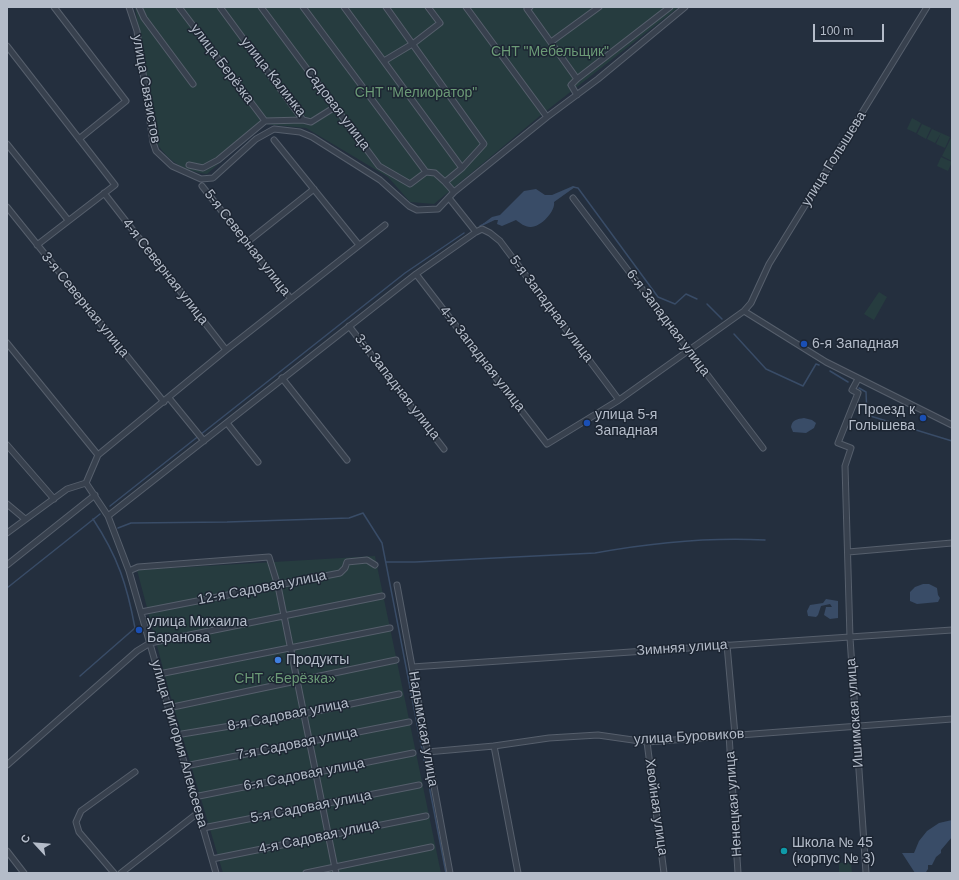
<!DOCTYPE html>
<html>
<head>
<meta charset="utf-8">
<style>
  body { margin:0 }
  #map { position:relative; width:959px; height:880px; overflow:hidden; background:#242f3e; font-family:Helvetica,sans-serif }
  canvas { display:block }
  .frame { position:absolute; inset:0; border:8px solid #b4bcc9; pointer-events:none }
  .north { position:absolute; left:16px; top:824px; width:40px; height:40px; -webkit-text-stroke:3px #1d2633; paint-order:stroke; rotate:296deg; font-size:11px; font-weight:700; line-height:16px; text-align:center; color:#b4bcc9 }
  .north::after { content:''; display:block; margin:auto; width:14px; height:18px; background:#b4bcc9; clip-path:polygon(50% 0,100% 100%,50% 72%,0 100%) }
  .scale { position:absolute; left:813px; top:24px; width:71px; height:18px; box-sizing:border-box; border:2px solid #b4bcc9; border-top:0; padding-left:5px; font-size:12px; line-height:14px; white-space:nowrap; color:#b4bcc9; -webkit-text-stroke:3px #1d2633; paint-order:stroke }
</style>
</head>
<body>
<div id="map">
<canvas width="959" height="880"></canvas>
<div class="frame"></div>
<div class="north">С</div>
<div class="scale">100 m</div>
</div>
<script>
const g = document.querySelector('canvas').getContext('2d');
g.lineJoin = 'round';
function paint(path, color) { g.fillStyle = color; g.fill(path, 'evenodd'); }
function trace(path, color, width, dash) { g.strokeStyle = color; g.lineWidth = width; g.lineCap = dash ? 'butt' : 'round'; g.setLineDash(dash || []); g.stroke(path); }
function drawText(font, color, halo, rows, align = 'center') {
  g.font = font + ' Helvetica,sans-serif'; g.lineWidth = 3; g.setLineDash([]); g.textBaseline = 'middle'; g.strokeStyle = halo; g.fillStyle = color; for (const [text, x, y, turn = 0] of rows) {
    g.save(); g.translate(x, y); g.rotate((+turn || 0) * Math.PI / 180); g.textAlign = isNaN(turn) ? turn : align; if (halo) g.strokeText(text, 0, 0); g.fillText(text, 0, 0); g.restore();
  }
}
const green = new Path2D(`
  M135,7h544l-138,108 -107,89 -24,-2 -22,-25 -82,-49 -42,-4 -57,50c-22,-3 -37,-11 -49,-29z
  M912,118l9,5 -5,10 -9,-4z
  M922,124l9,4 -5,11 -9,-5z
  M932,129l9,4 -6,10 -8,-4z
  M941,133l9,4 -5,11 -9,-4z
  M951,138h1v23l-10,-5z
  M941,157l11,5 -4,9 -11,-5z
  M879,292l8,5 -13,23 -10,-6z
  M375,556l66,317h-218l-54,-182 -32,-121z
  M851,862l1,11h-13v-10z`);
const water = new Path2D(`
  M573,186l2,1 -21,15c2,9 -14,26 -24,25 -5,0 -10,-4 -14,-7l-14,6 -5,-2 1,-4h-6l-12,6 12,-9 8,-2 24,-24 12,-2 9,6h7z
  M804,418l8,2 4,3 -2,5 -8,5 -13,-1 -2,-5c1,-7 6,-8 13,-9z
  M923,584h6l8,4 1,7 2,3 -2,4 -21,2 -7,-3v-9l5,-5z
  M826,599l12,2v17l-8,1 -6,-4 2,-8h6l-2,-3 -9,2 -3,9 -2,2 -8,-1 -1,-5 3,-6 13,-2z
  M952,820v17l-11,13v3l-5,4 -4,8h-4v4l-2,3 -11,1 -13,-20h12l5,-12 8,-10 12,-8z`);
const stream = new Path2D(`
  M573,187l5,1 80,109 17,7 11,-10 11,5
  M480,226l15,-7
  M707,304l15,15
  M734,334l32,35 37,17 13,-22 3,1
  M830,371l18,11
  M859,388l7,4 1,23 85,26
  M110,506l295,-233 59,-40
  M118,528l13,-5 96,-1 122,-4 14,-5 19,30 64,330
  M386,562h29l180,-9c55,-10 114,-16 170,-13
  M7,588l93,-74
  M80,676l55,-48c-8,-43 -17,-71 -42,-109`);
const street = new Path2D(`
  M54,7l72,94 -47,38
  M129,7l8,24 16,111 3,9 16,15 29,13 12,-1 43,-39 18,-10 26,3 12,5 68,43 29,26 8,4 21,-1 16,-17 93,-75 51,-38 87,-72
  M139,7l5,11 49,66
  M179,7l86,114 38,-1
  M220,7l83,113 8,2 24,-15
  M261,7l118,159 31,18 16,-12
  M303,7l123,165 9,1 10,9
  M344,7l118,161 -17,14 9,10
  M386,7l98,137 -22,24
  M466,7l81,110
  M530,7l-3,2 50,70 -6,6 6,10
  M551,42l48,-35
  M7,46l108,139 -78,60
  M384,61l30,-18 26,-20 -12,-16
  M577,79l93,-72
  M274,140l85,105
  M7,144l61,76
  M189,165l14,3 15,-8 47,-39
  M202,186l89,113
  M104,193l122,157
  M449,198l27,34
  M573,198l190,250
  M7,207l157,195
  M246,243l68,-54
  M416,274l131,170 72,-44 125,-89 7,-8 18,-39 158,-257
  M744,311l82,51 126,63
  M349,326l95,123
  M7,343l91,112
  M282,378l65,82
  M858,379l-6,11 6,3 -20,50 13,5 -6,18 5,172 16,235
  M169,398l35,43
  M227,423l31,39
  M7,445l47,54
  M86,483l22,33 21,55 87,302
  M86,483l12,-28 128,-105 159,-125
  M7,504l18,15
  M108,516l308,-242 60,-42 6,-3 8,4 10,8 119,159
  M7,533l60,-44 19,-6
  M848,552l104,-9
  M7,565l88,-70
  M129,571l9,-4 131,-10 9,29 58,287
  M397,585l53,288
  M141,612l199,-39 5,-5 2,-6 20,-2 8,5
  M727,645l8,90
  M412,667l540,-37
  M159,674l231,-46
  M168,708l228,-48
  M176,735l127,-21 96,-20
  M729,735l9,138
  M647,742l17,131
  M494,746l24,127
  M427,752l67,-6 55,-8 49,-3 49,7 305,-23
  M7,765l130,-114 13,-8 232,-47
  M185,766l224,-44
  M194,797l219,-44
  M203,828l216,-43
  M7,851l17,22
  M212,859l214,-43
  M114,873l-35,-41 -3,-10 5,-11 54,-39
  M121,873l78,-61
  M306,873l125,-26`);
const markers = [
  [804,344,4,"#1a4fb4"],
  [923,418,4,"#1a4fb4"],
  [587,423,4,"#1a4fb4"],
  [139,630,4,"#1a4fb4"],
  [278,660,4,"#3f7fe0"],
  [784,851,4,"#0f9aa8"]
];
const parkNames = [
  ["СНТ \"Мебельщик\"",550,52],
  ["СНТ \"Мелиоратор\"",416,93],
  ["СНТ «Берёзка»",285,679]
];
const streetNames = [
  ["улица Берёзка",222,64,53],
  ["улица Калинка",273,77,52],
  ["улица Связистов",146,89,80],
  ["Садовая улица",337,109,53],
  ["улица Голышева",834,159,-58],
  ["5-я Северная улица",247,243,52],
  ["4-я Северная улица",165,272,52],
  ["3-я Северная улица",85,305,51],
  ["5-я Западная улица",551,309,53],
  ["6-я Западная улица",668,323,53],
  ["4-я Западная улица",482,359,52],
  ["3-я Западная улица",397,387,52],
  ["12-я Садовая улица",262,588,-11],
  ["Зимняя улица",682,648,-4],
  ["Ишимская улица",855,713,-94],
  ["8-я Садовая улица",288,715,-11],
  ["Надымская улица",423,729,80],
  ["улица Буровиков",689,737,-3],
  ["улица Григория Алексеева",179,744,74],
  ["7-я Садовая улица",297,744,-11],
  ["6-я Садовая улица",304,775,-11],
  ["Ненецкая улица",734,804,-94],
  ["5-я Садовая улица",311,807,-11],
  ["Хвойная улица",656,807,82],
  ["4-я Садовая улица",319,837,-12]
];
const poiNames = [
  ["6-я Западная",812,344],
  ["Проезд к",915,410,"right"],
  ["Голышева",915,426,"right"],
  ["улица 5-я",595,415],
  ["Западная",595,431],
  ["улица Михаила",147,622],
  ["Баранова",147,638],
  ["Продукты",286,660],
  ["Школа № 45",792,843],
  ["(корпус № 3)",792,859]
];
paint(green, '#263c3f');
paint(water, '#394c67');
trace(stream, '#394c67', 1.5);
trace(street, '#565f6c', 7);
trace(street, '#38414e', 5);
for (const [x, y, r, color] of markers) { const dot = new Path2D(); dot.arc(x, y, r, 0, 2 * Math.PI); g.fillStyle = color; g.fill(dot); trace(dot, '#1d2633', 1.5); }
drawText('14px', '#6b9a76', '#1d2633', parkNames);
drawText('14px', '#b4bcc9', '#1d2633', streetNames);
drawText('14px', '#b4bcc9', '#1d2633', poiNames, 'left');
</script>
</body>
</html>
